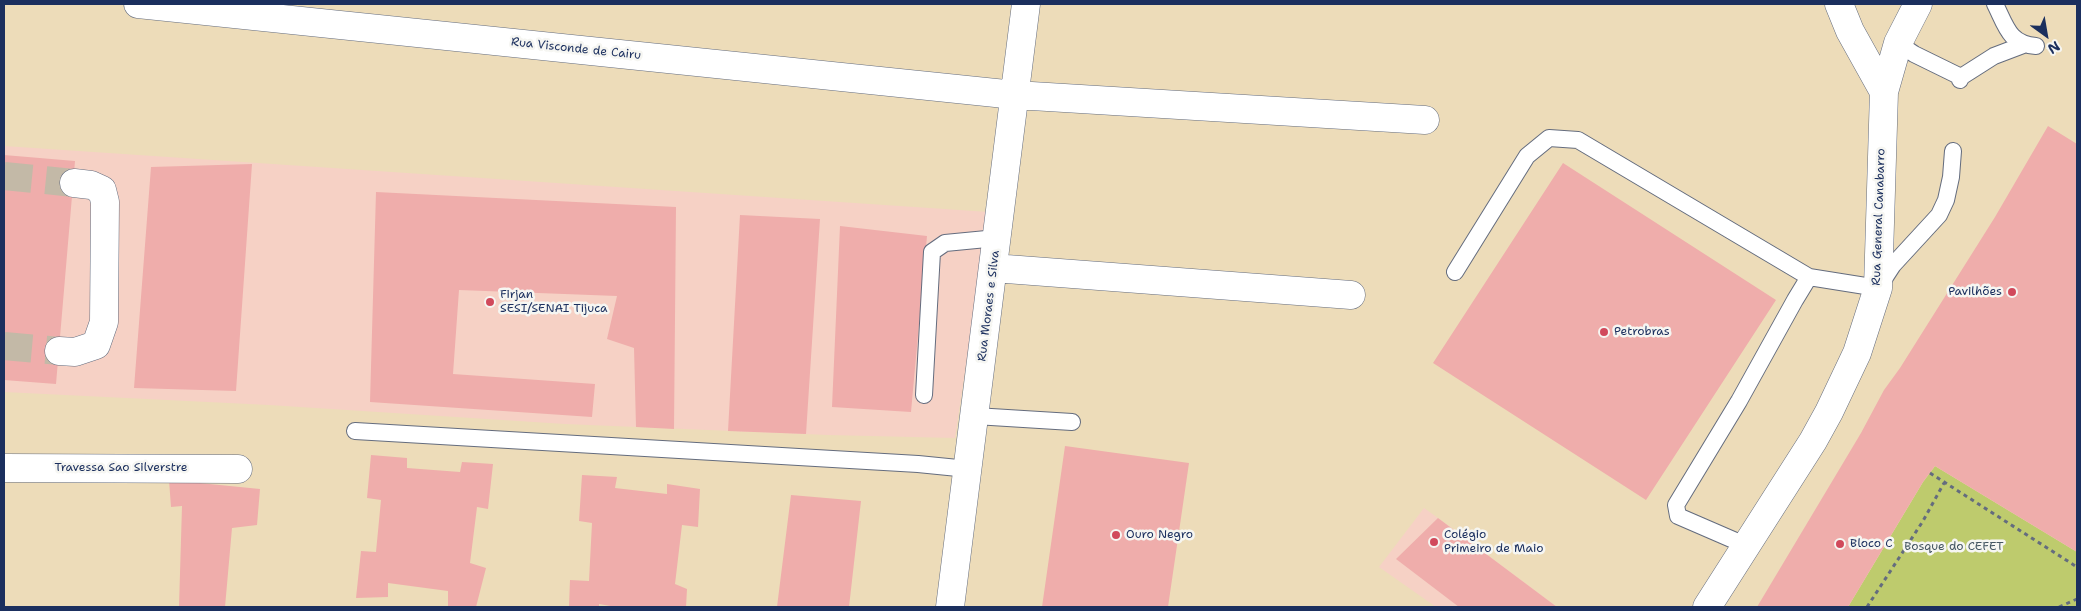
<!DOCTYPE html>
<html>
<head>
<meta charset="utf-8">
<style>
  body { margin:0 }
  #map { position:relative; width:2081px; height:611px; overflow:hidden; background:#eddcb9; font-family:"Shantell Sans",sans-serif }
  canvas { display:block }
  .frame { position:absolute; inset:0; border:5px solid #1b2f5e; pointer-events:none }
  .north { position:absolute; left:2021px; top:10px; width:50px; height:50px; -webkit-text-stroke:4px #f6f6f2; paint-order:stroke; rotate:148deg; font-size:14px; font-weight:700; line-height:20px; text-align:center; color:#1b2f5e }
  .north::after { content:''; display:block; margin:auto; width:18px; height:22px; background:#1b2f5e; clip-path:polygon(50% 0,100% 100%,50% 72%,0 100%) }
</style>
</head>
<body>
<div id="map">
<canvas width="2081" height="611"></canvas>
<div class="frame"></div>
<div class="north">N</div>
</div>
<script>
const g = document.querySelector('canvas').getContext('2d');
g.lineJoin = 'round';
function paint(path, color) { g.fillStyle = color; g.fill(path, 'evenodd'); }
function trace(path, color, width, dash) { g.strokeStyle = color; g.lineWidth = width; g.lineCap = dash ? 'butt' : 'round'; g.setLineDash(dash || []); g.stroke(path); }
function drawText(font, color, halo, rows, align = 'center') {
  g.font = font + ' "Shantell Sans",sans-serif'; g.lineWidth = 5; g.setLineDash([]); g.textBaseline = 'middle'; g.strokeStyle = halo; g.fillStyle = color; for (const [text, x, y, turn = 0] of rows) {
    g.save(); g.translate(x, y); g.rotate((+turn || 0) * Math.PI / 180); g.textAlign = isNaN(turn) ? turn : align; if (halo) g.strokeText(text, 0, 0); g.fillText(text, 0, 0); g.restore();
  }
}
const built = new Path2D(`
  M4,146l985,66 -34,226 -127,-3 -263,-11 -296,-19 -265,-13z
  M1424,508l14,10 119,89h-121l-57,-40z`);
const green = new Path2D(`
  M1935,466l142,86v55h-229l75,-125z`);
const building = new Path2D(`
  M2048,126l29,18v408l-142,-86 -12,16 -75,125h-91l104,-174 23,-43 16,-22 95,-151z
  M4,155l71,6 -19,223 -52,-4z
  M1563,163l213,137 -130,200 -213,-137z
  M252,164l-16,227 -102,-3 17,-221z
  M376,192l300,15 -2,222 -38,-2 -2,-79 -27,-9 10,-43 -158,-6 -6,84 142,10 -3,33 -222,-15z
  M740,215l80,4 -14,215 -78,-3z
  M840,226l87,10 -16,176 -79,-5z
  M1065,446l124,17 -21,144h-126z
  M371,455l36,3v10l53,4 2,-10 31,2 -5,45 -11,-2 -7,56 16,5 -10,39h-28v-16l-60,-8v14l-32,1 5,-47 15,1 5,-52 -14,-2z
  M582,475l35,2 -2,11 52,6v-10l33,5 -2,38 -16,-2 -7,59 12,5 -1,18h-70l-17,-3v3h-30l1,-27 19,1 3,-58 -13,-2z
  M169,480l91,9 -3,36 -25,3 -7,79h-46l3,-101 -11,1z
  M791,495l70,6 -12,106h-72z
  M1438,518l119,89h-98l-63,-48z`);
const minorTunnel = new Path2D(`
  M4,176l70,7
  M4,346l55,5`);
const path = new Path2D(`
  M1930,473l147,94
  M1867,607l56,-86 21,-38
  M2059,607l18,-8`);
const service = new Path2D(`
  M1995,4c11,22 14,40 41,42
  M1898,43l16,11 47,23 -1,3
  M1961,77l33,-21 29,-11
  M1455,272l72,-116 22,-18 29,2 231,137
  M924,395l8,-143 13,-9 52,-5
  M975,416l97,6
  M355,431l563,33 50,5
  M1745,545l-67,-29 -2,-11 63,-104 56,-101 14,-23 69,11 15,-23 46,-50 7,-15 5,-23 2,-26`);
const minor = new Path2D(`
  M138,4l877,91 410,25
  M993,268l358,27
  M59,351l16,1 21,-7 8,-23 1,-120 -3,-12 -11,-5 -17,-2
  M4,468l234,1
  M950,607l76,-603`);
const tertiary = new Path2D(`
  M1884,92l14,-49 20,-39
  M1707,607l106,-166 16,-29 28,-59 21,-65 6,-196 -34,-61 -11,-27`);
const markers = [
  [2012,292,5,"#d1495b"],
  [490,302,5,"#d1495b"],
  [1604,332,5,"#d1495b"],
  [1116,535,5,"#d1495b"],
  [1434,542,5,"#d1495b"],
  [1840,544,5,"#d1495b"]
];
const streetNames = [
  ["Rua Visconde de Cairu",576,49,6],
  ["Rua General Canabarro",1879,217,-88],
  ["Rua Moraes e Silva",989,306,-83],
  ["Travessa Sao Silverstre",121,468]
];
const poiNames = [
  ["Pavilhões",2002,292,"right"],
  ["Firjan",500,295],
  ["SESI/SENAI Tijuca",500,309],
  ["Petrobras",1614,332],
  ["Ouro Negro",1126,535],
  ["Colégio",1444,535],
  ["Primeiro de Maio",1444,549],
  ["Bloco C",1850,544]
];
const parkNames = [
  ["Bosque do CEFET",1954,547]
];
paint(built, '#f6d1c5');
paint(green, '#becb6d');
paint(building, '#efadab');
trace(minorTunnel, '#c3b9a7', 28, [28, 14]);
trace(service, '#646c7e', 18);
trace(minor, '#646c7e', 29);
trace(tertiary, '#646c7e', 29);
trace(path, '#646c7e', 3, [4, 4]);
trace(service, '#fff', 16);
trace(minor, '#fff', 28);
trace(tertiary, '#fff', 28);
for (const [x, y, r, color] of markers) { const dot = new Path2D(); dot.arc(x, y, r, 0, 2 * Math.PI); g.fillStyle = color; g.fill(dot); trace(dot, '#f6f6f2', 2); }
drawText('12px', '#1b2f5e', '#f6f6f2', streetNames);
drawText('12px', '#1b2f5e', '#f6f6f2', poiNames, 'left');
drawText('12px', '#445662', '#f6f6f2', parkNames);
</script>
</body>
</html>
